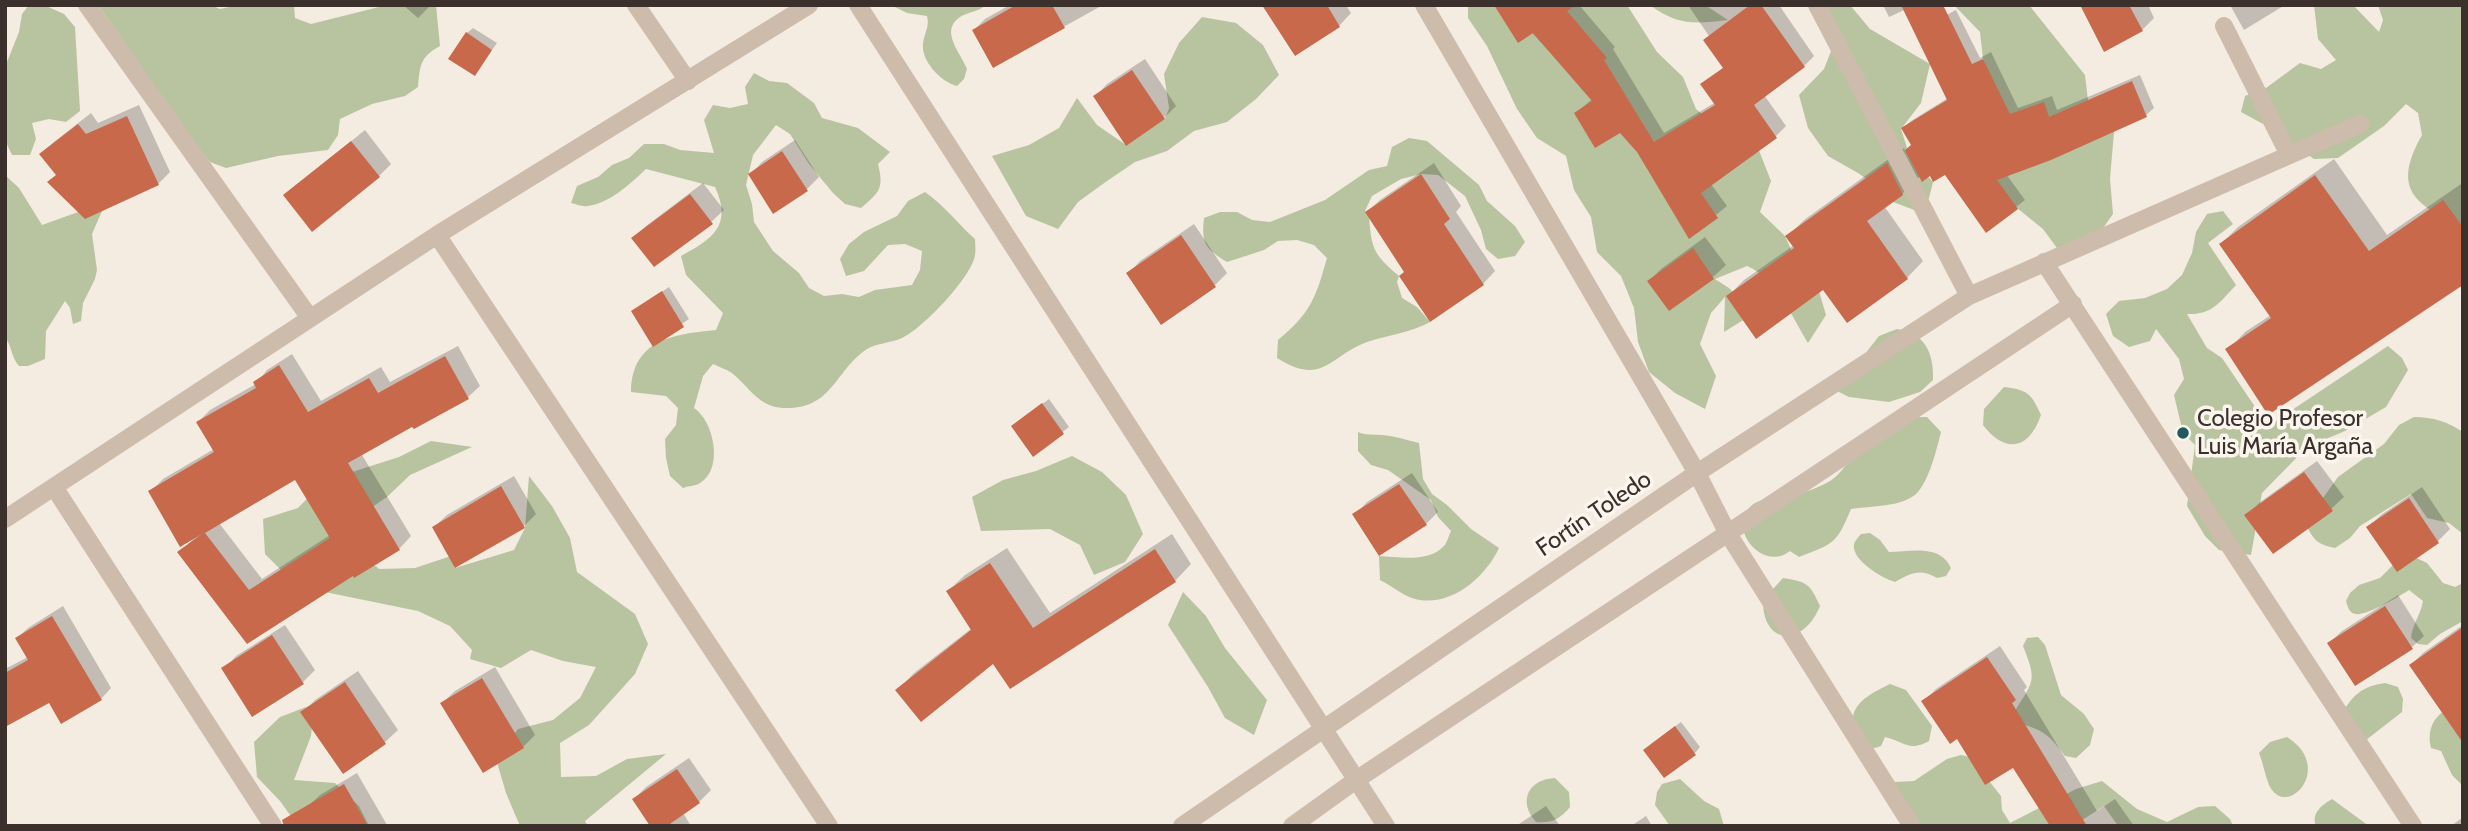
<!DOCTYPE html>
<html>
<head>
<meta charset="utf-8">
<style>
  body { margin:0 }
  #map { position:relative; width:2468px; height:831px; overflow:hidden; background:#f4ebe1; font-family:Cabin,sans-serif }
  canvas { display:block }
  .frame { position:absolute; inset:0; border:7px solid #3b302b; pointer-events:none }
</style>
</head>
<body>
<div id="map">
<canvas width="2468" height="831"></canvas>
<div class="frame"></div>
</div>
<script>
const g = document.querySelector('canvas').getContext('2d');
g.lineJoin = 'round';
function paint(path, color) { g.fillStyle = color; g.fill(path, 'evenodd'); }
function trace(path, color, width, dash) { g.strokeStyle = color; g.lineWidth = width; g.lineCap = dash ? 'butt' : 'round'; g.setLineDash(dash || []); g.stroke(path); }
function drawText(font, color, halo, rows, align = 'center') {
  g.font = font + ' Cabin,sans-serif'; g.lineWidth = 7; g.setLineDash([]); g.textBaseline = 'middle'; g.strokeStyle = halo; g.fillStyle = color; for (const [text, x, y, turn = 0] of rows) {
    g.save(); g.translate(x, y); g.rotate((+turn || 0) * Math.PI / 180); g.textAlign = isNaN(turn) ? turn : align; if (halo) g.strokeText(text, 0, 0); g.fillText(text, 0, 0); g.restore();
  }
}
const green = new Path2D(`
  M29,5h15l20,9 11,13 5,84 -14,11 -17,-3 -17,4 4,16 -6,16h-18l-7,-15v-73l14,-35 3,-18z
  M98,5h113l9,4 18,-4h56l1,13 16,6 76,-19h49l4,41c-20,11 -20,19 -22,41l-13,9 -33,8 -32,15 -2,16 -10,15 -50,6 -52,12 -16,-6 -22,-28z
  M891,5h95c-8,7 -18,7 -26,12 -21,14 1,36 7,52l-3,10 -7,7c-16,-4 -36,-25 -34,-42 1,-11 7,-17 4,-28l-20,-3z
  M1468,5h159l30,47 26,25 13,32 29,23 33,16 13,33 -11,31 25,24 8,18 23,27 10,34 -18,28c-16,-26 -32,-65 -61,-77l-32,13 14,9 24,26 -29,18 1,-35 -14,16 -11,31 16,32 -11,33 -30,-16 -26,-21 -11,-30 -4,-34 -13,-32 -24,-24 -6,-35 -17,-27 -8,-34 -29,-18 -20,-29 -30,-63 -19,-28z
  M1650,5h55l23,15c-32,4 -50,6 -78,-15z
  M1817,5h33l20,24 60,35 -9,39 -20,26 9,28 23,25 -8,32 -32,-12 -8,-10 -27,-19 -30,-17 -20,-28 -9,-33 25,-26 13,-33z
  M1954,5h75l56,70 4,34 25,23 -4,47 3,35 -19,27 -29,18 -22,-30 -52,-42 5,-97 -13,-31 -3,-27z
  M2314,5h39l26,27 4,-12 -5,-15h85v223c-48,-24 -72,-38 -41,-93l-4,-22 -12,-9 -22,22 -46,32 -24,1 -49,-34 -24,-13 4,-16 21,-8 34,-25 21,6 15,-9 -18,-21z
  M1202,17l34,6 27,22 16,30 -23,24 -29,23 -33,9 -27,20 -32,11 -28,19 -29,21 -20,27 -32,-13 -34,-60 37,-11 30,-17 18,-30 20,27 29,20 39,-26 4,-11 -5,-34 15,-31z
  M754,73l15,8 18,2 27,20 8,15 36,10 32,24 -12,12c6,24 2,28 -17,44l-16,-4 -12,-11 -24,-29 -19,-30 -14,-9 -23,30 -7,30 6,19 2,18 19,29 26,22 10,15 15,8 18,-2 17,3 16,-7 37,-5 8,-15 2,-19 -17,-7 -17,1 -24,26 -18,5 -6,-17 9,-15 15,-12 33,-16 11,-15 17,-9c19,13 33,32 50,47 0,5 1,11 0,16 -3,22 -53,74 -73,83 -11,5 -25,5 -35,11 -33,22 -34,61 -84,59 -24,-1 -34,-21 -51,-35 -6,-4 -13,-6 -19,-9l-10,12 -9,32c20,13 30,61 6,75 -4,3 -12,3 -17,5l-13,-12 -4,-18 -1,-19 11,-14 2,-17 -12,-12 -35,-4c1,-53 43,-58 85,-62l7,-17 -37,-38 -5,-19c31,-17 52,-30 34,-69l-69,-18c-16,15 -36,34 -58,37 -6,1 -12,-2 -17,-3l6,-17 21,-9 14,-12 17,-7 15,-14h20l16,6 34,3 -10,-33 9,-15 17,3 18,-4 -3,-17z
  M1409,138l18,3 52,44 8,16 28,25 10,16 -10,14 -17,3 -12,-10 -5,-19 -16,-34 -27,-21 -17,-1 -20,5 -29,17 -7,15 4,3c2,34 4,40 30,62l-2,6 5,16 15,9 13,15c-20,11 -42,13 -63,20 -38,14 -44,45 -90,16l1,-18c33,-27 38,-43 49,-82l-13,-13 -17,-5 -19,1 -14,9 -37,12c-21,-13 -26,-18 -23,-44l16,-6h17l15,8 18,2 55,-22 44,-30 18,-4 5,-19z
  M5,175l14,13 23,37 39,-14h21l-10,23 5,36 -2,9 -12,24 -2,18 -8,3 -3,-16 -5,-7 -19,30 -1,28 -17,7h-9c-8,-9 -7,-20 -14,-29z
  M2223,211l10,13 -25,19 28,42c-17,18 -24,30 -49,29l20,34 15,10 46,68 120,-80 14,12 6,12 -22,37 -41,24 -38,16 -45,46 -11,62 -32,-5 -14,-14 -18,-30 8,-61 -12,-12 -9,-38 10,-16 -5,-20 -23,-30 -6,12 -21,6 -16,-11 -7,-22 13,-13 26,-3 22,-9 15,-14 10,-22 4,-21 11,-18z
  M1897,329c28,4 37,24 36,51l-13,12 -31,10 -40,-5 -10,-5 -2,-10 28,-28 14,-18z
  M2004,387c24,3 27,6 37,28 -12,35 -36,39 -58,10l1,-16z
  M1909,417h18l14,15c-4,16 -12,50 -25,62 -15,13 -45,12 -65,15 -15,36 -17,34 -52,48l-9,-6c-26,21 -62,-20 -41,-43 10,-12 31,-9 46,-13 11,-3 25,-8 35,-14 10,-6 17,-19 26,-27 17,-13 36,-24 53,-37z
  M2414,417c19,0 34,5 49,15v102l-14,-11 -22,-5 -16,-24 -51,32 -10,12 -15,10c-19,-4 -21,-8 -30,-25l33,-46 46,-33 15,-19z
  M1358,432c8,4 16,2 24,3 13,1 25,5 37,8l4,36 9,15 15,11 24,24 28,19c-14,30 -49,60 -84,51 -12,-3 -24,-14 -35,-19l-1,-24c20,1 49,7 65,-10 3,-3 5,-11 7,-15l-13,-14 -7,-17 -43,-30 -17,-5 -13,-14z
  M431,441l41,6 -62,28 -23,22 -28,19 -5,32 25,21 36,-1 36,-12 4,12 59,-18 11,-22 4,-52 23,30 18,32 7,34 58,42 13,30 -13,30 -46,51 -29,18 1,34 35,-1 31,-17 39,-5 -81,67 3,5h-68l-14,-33 -10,-34 22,-30 35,-9 27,-22 16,-31 -33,-6 -32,-11 -30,18 -31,-9 2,-9 -22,-24 -32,-15 -98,-20 -33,-15 -22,-22 -2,-35 35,-11 26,-27 75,-24z
  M1072,456l30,16 24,23 17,39 -18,28 -31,13 -14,-30 -30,-16 -69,2 -9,-34 31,-17 33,-9z
  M1870,533l10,7 9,12c20,0 51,-9 62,16l-5,8 -9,2c-17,-10 -26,-5 -42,4 -13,-4 -44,-22 -41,-38 1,-3 5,-8 7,-10z
  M2410,555l17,8 16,20 12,4 8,-4v38l-23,13 -13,11 -9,-1 -7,-6c1,-13 10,-24 12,-37l-14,-11c-9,6 -43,26 -53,24 -7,-1 -8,-7 -10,-13l4,-8 9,-8 21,-7 18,-18z
  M1783,578c25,4 27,6 37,28 -17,42 -58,39 -57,-6z
  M1183,592l23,24 19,32 42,52 -13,35 -29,-17 -17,-31 -40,-62z
  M2038,637l7,8 16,50 23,19 10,15 -4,16 -14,13 -11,-2c-17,-22 -20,-25 -46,-33l-6,-9c20,-33 25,-31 10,-68l4,-8z
  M2385,683l13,4 5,12 -1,13 -36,28 -25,-25c11,-19 21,-29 44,-32z
  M1890,684l16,6 26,36 -3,15c-20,11 -24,1 -44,-4l-4,9 -6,2 -14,-2c-3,-8 -9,-19 -8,-28 1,-17 23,-27 37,-34z
  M2463,703v83l-11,-11 -11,-24 -10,-3c-6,-24 9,-40 32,-45z
  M314,704l-3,32 -17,44 41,3 24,23 10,20h-71l-18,-25 -23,-24 -3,-35 26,-25z
  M2287,737c49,31 -1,84 -18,48 -4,-10 -6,-22 -10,-32l11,-11z
  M1961,755l9,2 31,39 1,14 8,13 66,-34 26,-8 35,28 30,13 31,-15 17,-1 15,13 3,7h-115l-14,-20 -31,20h-163l-21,-33 6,-11 19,-1 33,-22z
  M1555,778l14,14 1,15c-11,13 -18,16 -34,15 -19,-21 -7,-43 19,-44z
  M1680,779l24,22 15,8 5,17h-54l-15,-21 2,-13 5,-8z
  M2332,799l37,27h-53c-5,-13 6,-21 16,-27z`);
const shadow = new Path2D(`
  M403,5h28l-13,13z
  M1010,5h93l-110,61 -19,-36 11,-11z
  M1266,5h80l5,8 -12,13 -44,28z
  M1507,5h72l36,42 -2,2 51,84 52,-31 -13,-17 21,-18 -15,-31 -21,-31h91l35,51 -10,10 -40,29 22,31 -10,10 -65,48 16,22 -38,31 -51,-86 -18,-20 -44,-18 16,-14z
  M1883,5h32l-26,12z
  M2092,5h56l6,13 -12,12z
  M2230,5h55l-41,25z
  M1956,10l24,48 11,-6 27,56 34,-12 5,14 83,-35 14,33 -8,7 -140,59 19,26 -38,30 -42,-57 -24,2 -19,19 -18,12 39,55 -16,17 -179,18 16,-16 50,-35 -6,-9 16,-16 100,-72 2,4 7,-7 -10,-16 8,-8 37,-23 -23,-72z
  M473,28l24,15 -22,31 -8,-41z
  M1145,59l31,47 -12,12 -69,-21 12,-13z
  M139,105l31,67 -12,12 -101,-10 -16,-20 13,-12 37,-29 7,10z
  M365,130l26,34 -12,12 -94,19z
  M795,140l24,37 -12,12 -33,22 -24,-36 12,-13z
  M2334,159l53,76 74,-51 2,99 -235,67 17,-18 26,-17 -50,-71 17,-17z
  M1434,163l27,43 -5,6 39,59 -12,13 -53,35 -24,-48 -39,-59 13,-12z
  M703,183l21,27 -13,12 -78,16 13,-12z
  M1194,224l33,49 -12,12 -54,38 -33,-49 12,-13z
  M1705,237l21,28 -13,12 -44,32 -20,-28 12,-12z
  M669,287l20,32 -36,25 -20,-33z
  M458,346l22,40 -13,12 -54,26 -51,31 49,81 -12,13 -46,25 -106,67 -67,-88 14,-15 -43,-47 12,-12 51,-30 -16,-27 12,-12 46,-26 11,-14 25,-16 29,47 60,-34 9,15zM296,478l34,57 -68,44 -43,-56z
  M1049,399l20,28 -35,27 -21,-28z
  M2317,461l27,36 -13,12 -84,6 12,-12z
  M1412,473l26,39 -12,12 -71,-9 12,-13z
  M514,476l22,38 -13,13h-89l13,-12z
  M2422,487l28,42 -12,12 -41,28 -29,-42 13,-12z
  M1172,534l19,30 -16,17 -181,81 -96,28 16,-17 58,-45 -24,-37 17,-16 42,-27 43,65z
  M2398,595l26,41 -13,12 -82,-5 13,-12z
  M63,606l48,82 -10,11 -51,1 -45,25v-56l23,-12 -11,-19 11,-10z
  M285,625l30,45 -12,12 -79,-13 12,-13z
  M2463,625v79l-52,-39 12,-12z
  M2000,646l27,41 -3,3 73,121 18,-12 19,27h-82l-38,-61 -56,-29 -34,-35 12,-12z
  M495,667l40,68 -12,12 -81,-44 13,-12z
  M358,671l40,59 -13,12 -42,29 -40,-59 12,-12z
  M1681,722l19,25 -5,6 -44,-9z
  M689,758l22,32 -12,12 -16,11 8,13h-39l-18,-27 12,-12z
  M357,773l30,52 -69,1 -11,-19 13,-12z
  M1546,806l14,20h-44z
  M1646,816l6,10h-21z
  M2463,817v9h-12z`);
const building = new Path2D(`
  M1016,5h36l13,23 -72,40 -21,-38z
  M1262,5h65l13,22 -45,29z
  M1494,5h82l-9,6 40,47 -3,2 50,82 61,-37 -15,-21 23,-16 -20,-28 47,-35h11l44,62 -51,38 23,33 -76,55 17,25 -29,21 -52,-87 -17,-19 -25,15 -21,-35 18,-12 -59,-68 -15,10z
  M1901,5h42l29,59 11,-5 27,55 34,-12 5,15 83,-36 15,36 -96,43 -54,20 21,29 -32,24 -41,-58 -12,7 -3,-6 -8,6 -17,-32 6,-5 -10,-17 46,-28z
  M2080,5h49l14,26 -39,21z
  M466,32l26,18 -17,26 -27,-17z
  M1132,70l33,49 -39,27 -33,-50z
  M127,116l32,69 -74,34 -38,-37 9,-7 -17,-21 39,-30 8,10z
  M351,141l29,36 -68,55 -29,-37z
  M782,151l26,40 -35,23 -25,-40z
  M1887,163l16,32 -36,26 41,58 -61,44 -24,-33 -67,49 -30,-43 68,-48 -9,-12z
  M1421,174l29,45 -6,5 40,61 -54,37 -31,-46 5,-4 -39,-60z
  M2315,175l54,76 74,-51 20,27v58l-195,130 -43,-66 46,-31 -52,-74z
  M690,194l23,30 -59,43 -23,-29z
  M1181,235l35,52 -55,38 -35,-52z
  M1693,248l21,31 -45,32 -22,-30z
  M662,291l22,36 -31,20 -22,-36z
  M445,356l24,43 -55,30 -2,-2 -64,36 52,87 -46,28 -1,-2 -106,68 -70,-92 25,-18 -22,13 -32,-56 66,-39 -18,-30 60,-34 -3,-6 26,-17 29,47 61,-34 9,15zM295,480l35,58 -81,52 -44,-57z
  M1042,403l22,31 -31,23 -22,-31z
  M2304,472l29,39 -60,43 -29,-39z
  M1399,484l28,41 -48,31 -27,-42z
  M501,486l24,42 -70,40 -23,-41z
  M2409,498l30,45 -42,29 -31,-45z
  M1155,549l21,33 -166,107 -17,-25 -72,58 -26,-32 76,-60 -25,-39 44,-28 43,65z
  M2385,606l28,43 -58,37 -28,-43z
  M52,616l50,84 -41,24 -12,-21 -44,24v-54l23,-13 -13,-22z
  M2463,627v116l-54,-78z
  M272,635l32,49 -52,33 -31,-49z
  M1987,657l29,43 -4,3 75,123h-37l-37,-58 -28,17 -28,-46 -7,5 -29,-43z
  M482,678l42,70 -41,25 -43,-70z
  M345,682l41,62 -43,30 -43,-62z
  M1675,726l21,29 -32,23 -21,-28z
  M677,769l23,34 -33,23h-17l-18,-27z
  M344,784l24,42h-84l-2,-6z`);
const minor = new Path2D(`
  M87,5l223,313
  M636,5l52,76
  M858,5l528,821
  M1424,5l273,468 30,59 185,294
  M1817,5l152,291
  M2224,26l65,129
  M437,235l392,591
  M2044,262l369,564
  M54,487l219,339
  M5,519l432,-284 372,-230
  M1182,826l515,-353 272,-177 391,-172
  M1292,826l64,-46 717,-476`);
const markers = [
  [2183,433,7,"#1f5a5e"]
];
const poiNames = [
  ["Colegio Profesor",2197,419],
  ["Luis María Argaña",2197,447]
];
const streetNames = [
  ["Fortín Toledo",1594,514,-34]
];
paint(green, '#b8c4a0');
paint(shadow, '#0003');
paint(building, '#c8694b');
trace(minor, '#cdbbac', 18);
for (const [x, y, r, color] of markers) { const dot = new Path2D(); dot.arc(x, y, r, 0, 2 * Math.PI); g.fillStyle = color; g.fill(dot); trace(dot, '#fbf5ee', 2.5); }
drawText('24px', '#3b302b', '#fbf5ee', poiNames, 'left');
drawText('24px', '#3b302b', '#fbf5ee', streetNames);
</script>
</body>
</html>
